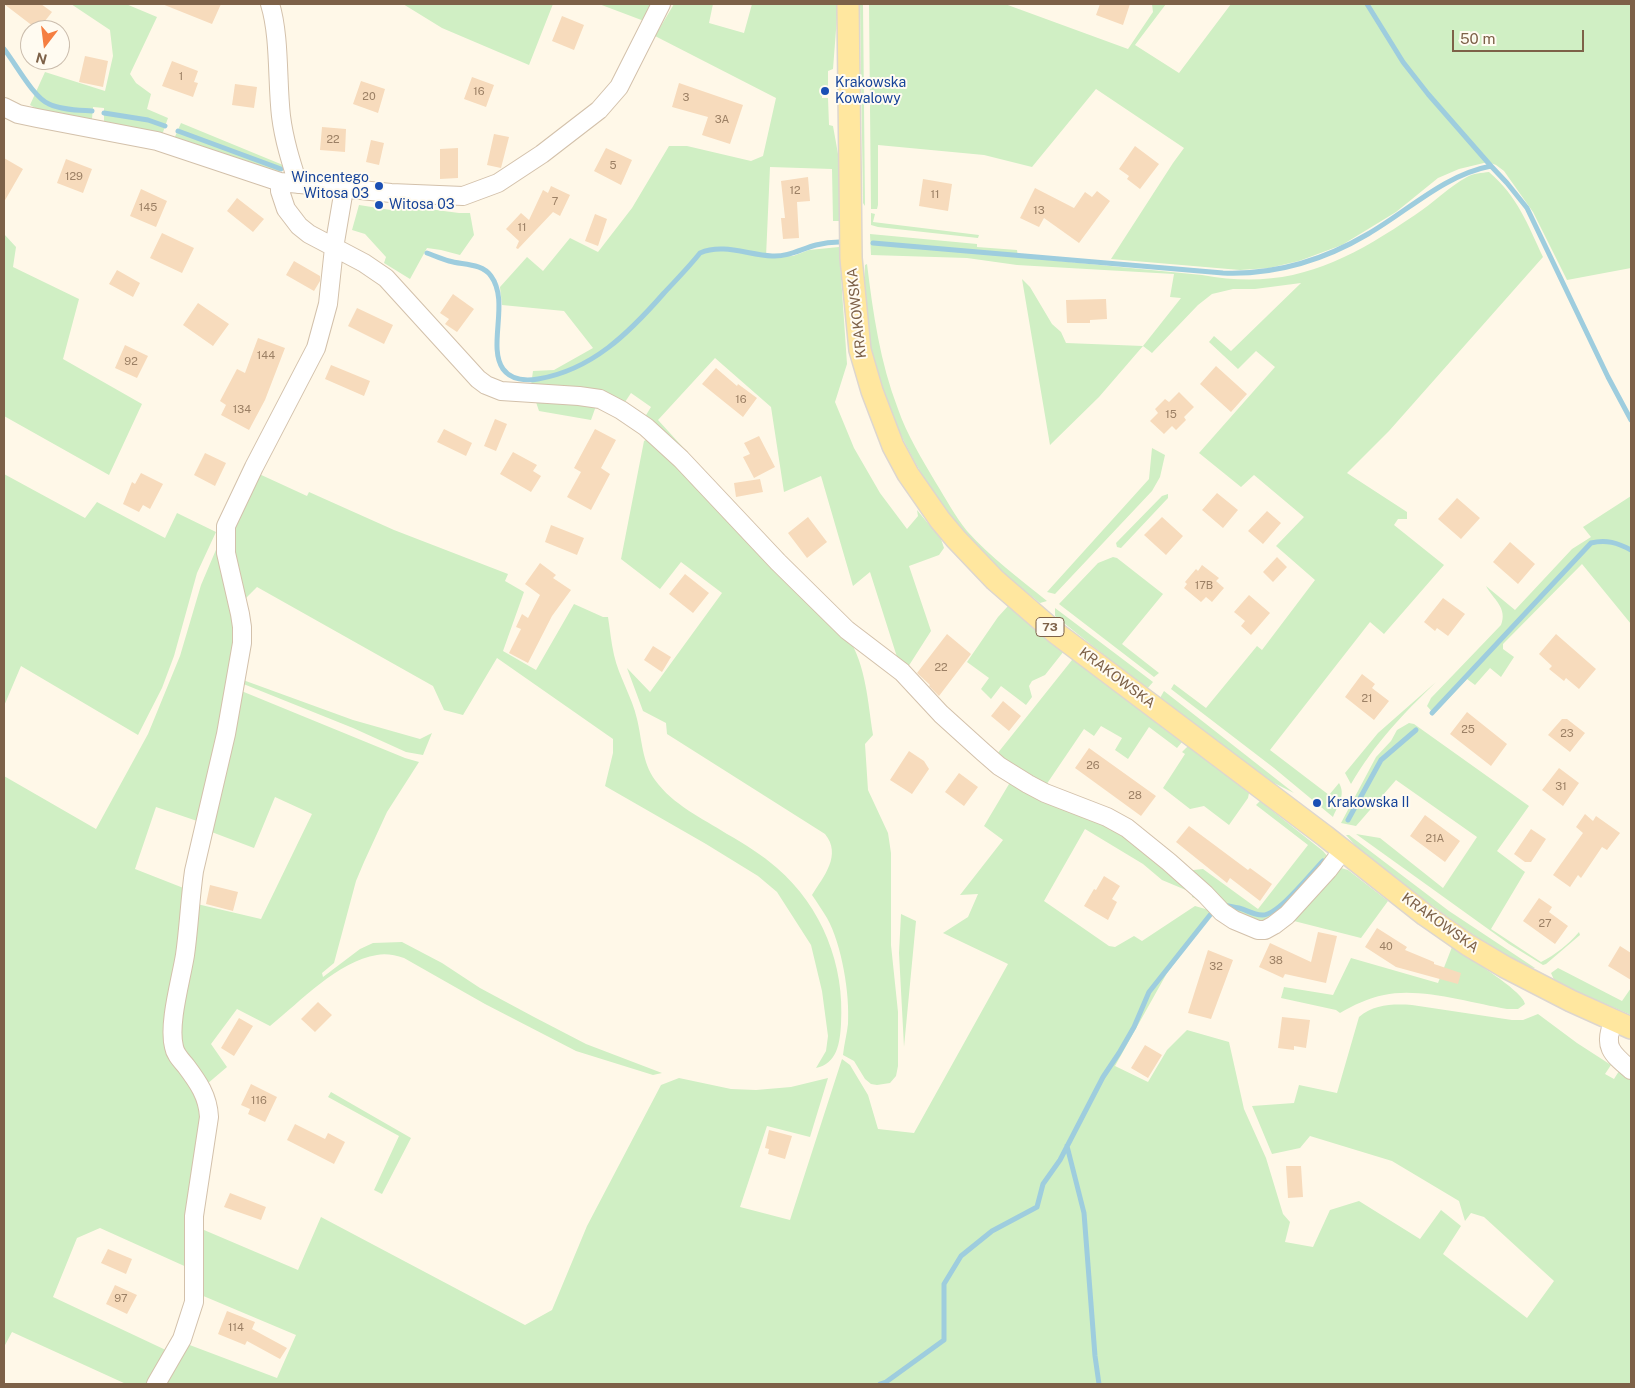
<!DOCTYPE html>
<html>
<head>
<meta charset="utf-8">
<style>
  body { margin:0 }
  #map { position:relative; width:1635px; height:1388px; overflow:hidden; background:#fff8e8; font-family:"Public Sans",sans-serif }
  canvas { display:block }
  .frame { position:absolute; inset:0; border:5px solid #7d6148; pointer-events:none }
  .north { position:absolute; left:20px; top:20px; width:50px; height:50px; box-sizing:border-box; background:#fffbf1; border:1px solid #cbbdad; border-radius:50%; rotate:195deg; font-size:14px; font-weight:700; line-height:20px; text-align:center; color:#7d6148 }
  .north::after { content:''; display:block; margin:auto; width:18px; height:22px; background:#f57e41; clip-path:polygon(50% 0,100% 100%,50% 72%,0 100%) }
  .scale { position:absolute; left:1452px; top:30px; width:132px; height:22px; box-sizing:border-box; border:2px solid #7d6148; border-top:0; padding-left:6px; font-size:15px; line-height:18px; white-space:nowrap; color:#7d6148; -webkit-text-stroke:4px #fffbf1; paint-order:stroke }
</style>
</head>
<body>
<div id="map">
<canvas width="1635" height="1388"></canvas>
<div class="frame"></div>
<div class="north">N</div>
<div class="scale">50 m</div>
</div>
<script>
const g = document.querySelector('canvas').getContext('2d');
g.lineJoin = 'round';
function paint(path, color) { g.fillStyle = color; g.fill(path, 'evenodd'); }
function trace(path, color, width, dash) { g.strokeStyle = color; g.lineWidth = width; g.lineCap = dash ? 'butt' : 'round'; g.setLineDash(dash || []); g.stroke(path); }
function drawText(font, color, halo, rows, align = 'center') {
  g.font = font + ' "Public Sans",sans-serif'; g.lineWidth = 4; g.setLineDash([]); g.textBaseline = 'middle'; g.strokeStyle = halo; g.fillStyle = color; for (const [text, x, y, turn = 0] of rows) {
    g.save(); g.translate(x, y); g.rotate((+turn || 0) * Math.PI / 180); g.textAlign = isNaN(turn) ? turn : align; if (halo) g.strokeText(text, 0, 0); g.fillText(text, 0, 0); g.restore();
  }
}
const green = new Path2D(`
  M71,4h55l31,13 -27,57 6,9 15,11 -4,15 21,9 -6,17 -58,-13v-14l-11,-1 -1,12 -55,-10 -7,-4 15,-33 60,19 8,-35 -3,-26z
  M403,4h150l-24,61 -87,-37z
  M599,4h54l-9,17z
  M674,4h39l-4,19 35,10 8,-29h86l-5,65 -5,2v16l-6,2v9h6l1,27 4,1 7,39 -1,56h-6l-1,-52 -62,-2 -4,90 27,-1 16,-6 30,-3 8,117 -12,38 19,46 26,45 27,36 11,-13 -1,-6 24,29 3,9 -5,7 -30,11 22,65 -23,36 -11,-10 -27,-85 -17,14 -32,-110 -37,16 -13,-85 -56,-49 -57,62 31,34 -46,-34 8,-13 -20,-14 -8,12 -92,-20 2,-14 21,-1 39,-22 -29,-37 -62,-6 -2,-18 27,-30 16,14 27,-33 28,14 34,-44 37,-62h18l64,15 12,-5 13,-58 -121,-62z
  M860,4h3l2,202 -2,-3z
  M869,4h136l123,45 25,-37 -1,-8h14l-31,41 44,28 52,-69h400v264l-64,12 -34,-68 -29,-41 -8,-6 -8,-3 -29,7 -21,9 -42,34 -54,33 -43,16 -30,7 -29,2 -129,-11 62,-96 11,-15 -88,-59 -64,78 -48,-12 -106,-10v60l-1,4h-6z
  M181,123l102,42 -4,8 -105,-34z
  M1489,172c29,25 38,51 54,85l-154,174 -42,42 60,39v7h-9l-4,6 50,40 -60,69 -14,-12 -100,128 59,45 10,-12c7,12 -1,22 -6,34l-59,-49 -103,-79 3,-5 32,24 51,-62 5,4 53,-70 -39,-34 28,-29 -50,-42 -13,12 -42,-34 76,-86 -19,-16 -18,18 -29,-27 5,-6 17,15 70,-68 -46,6h-22l-21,5 -14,11 -46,48 -9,-7 -44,51 -49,48 -28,-166 8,8 22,37 9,8 5,11 77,3 38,-48 -11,-1 4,-23 -157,-9 -50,-7 -96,-3 -1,-21 107,10v3l40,3 1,7 184,18c87,16 142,-12 213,-60 17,-11 35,-29 52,-38 6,-4 15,-4 22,-5z
  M359,205l32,5 7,-5 61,8h11l4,22 -14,20 -19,-5 -14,-2 -17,31 -26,-16 2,-6 -21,-23 -13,-4z
  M871,213l4,1 -2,8 106,13 -1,3 -100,-11 -7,-2z
  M4,234l12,13 -3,20 66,32 -16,60 79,45 -33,71 -105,-59z
  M867,264c6,49 13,98 31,145 9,26 24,50 38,74 10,16 19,33 31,48 23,26 53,48 80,70l-7,2c-29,-22 -56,-48 -81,-75 -15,-17 -27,-37 -39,-57 -36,-62 -60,-133 -55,-206z
  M535,399l61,7 -5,14 -52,-9z
  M651,437l197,201c18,26 20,66 25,97l-8,9 3,46 20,43 3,20v92l7,67v54l-2,10 -6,7 -13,2 -6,-1 -6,-5 -11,-18 -11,-6c1,-11 4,-21 5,-31 2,-30 -6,-79 -21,-106 -5,-8 -10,-16 -15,-23 12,-19 30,-40 13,-61l-158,-100 -1,-11 -23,-12 -16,-43 23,24 72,-99 -41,-31 -21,27 -39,-30 23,-118z
  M1152,448l13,7 -5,22 -8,14 -97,103 -8,-2 102,-113z
  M257,473l50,23 2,-4 85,38 114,44 -3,7 19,11 -21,59 33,19 38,-66 29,13h5c2,12 3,25 6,38 5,22 18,42 23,64 5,20 5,43 18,61 18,25 47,38 72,54 18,10 35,21 50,34 45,39 68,97 64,156 -1,19 -4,40 -25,44l10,-17 2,-15 -6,-45 -11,-46 -34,-53 -19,-16 -52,-32 -101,-58 8,-33v-14l-116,-81 -34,57 -19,-5 -11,-24 -176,-99 -15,15 -12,-50 5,-34z
  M4,474l81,44 12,-16 68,36 12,-25 39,19 -19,41 -23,83 -12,32 -24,47 -117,-69 -17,40z
  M1168,494v4l-47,50 -4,-1 -1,-4 46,-47z
  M1631,496v128l-49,-60 -79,80v5l11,8 -13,20 -11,-9 -15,17 -8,-6 -33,35 -7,-8 4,-8 70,-73c7,-17 -8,-26 -15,-39l29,24 57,-61 19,-12 -8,-10z
  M221,538l17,89 -35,196 -47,-16 -21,62 51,20 -18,154 34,60 -11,166 -91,-41 -23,10 -24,59 117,55 -19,32h-25l-114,-52 -8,15v-571l92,53 52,-95 32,-78 21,-71z
  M1113,557l4,1 46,36 -41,50 37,29 -5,4 -95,-73 39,-41z
  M1008,606l56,45 -19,24 -13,6 -3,5 3,11 -6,8 -25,-19 -10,13 -10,-10 8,-11 -22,-16 31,-45z
  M1055,608l98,74 -6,7 -92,-73z
  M1075,659l107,83 -5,6 -28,-21 -21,32 -13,-9 7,-12 -21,-12 -7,10 -10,-7 -40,59 -47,-34 75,-94z
  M243,680l110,40 67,19 12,-6 -9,22 -17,-3 -53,-24 -112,-45z
  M1436,682c-34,33 -61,61 -85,102l-6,-11 33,-40z
  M239,690l166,68 14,4 -32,50 -23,50 -8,19 -22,82 -12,10 1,4 37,-28 13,-6 29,-1 40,21 38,25 54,29 52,27 76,29 -9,2 -77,-24 -91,-47 -81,-46c-9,-3 -19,-5 -27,-3 -39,6 -77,47 -107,71l-33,-17 -26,35 16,23 -20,17 -28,-38v-24l18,-118 64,15 51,-105 -37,-17 -21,51 -45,-17z
  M1164,691l130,102 -28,-14 -106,-81z
  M1409,723l5,1 115,82 -32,45 28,21 -34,57 50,33c14,-7 27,-17 38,-30l1,3 -34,29 -3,1 -34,-21 -153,-110 24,4 63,50 34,-51 -81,-57 -40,46 -15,-3 35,-66 15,-16 6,-11z
  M1188,746l61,47 -1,5 -19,27 -25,-19 -14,3 -27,-21 22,-34 -3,-2z
  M1012,779l106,47 90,77 -16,-6 1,-4 -31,-13 -19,-16 -58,-35 -41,72 65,45 6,1 19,-11 8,5 53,-35 24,7 -8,3 -44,57 -52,93 33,16 19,-32 20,-20 42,12 15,67 22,49 17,56 7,8 -5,20 28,5 17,-37 29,-9 61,38 21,-29 20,16 -18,28 84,64 27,-37 -70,-64 -13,-4 -6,8 -6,-20 -67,-40 -82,-25 -10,12 -28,6 -20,-48 42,-3 5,-18 38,8 22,-76c15,-13 34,-13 53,-12l100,15h11l15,-6 39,29 34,22 -6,9 9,5 5,-8 12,9v304h-1470l26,-40 90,34 19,-43 -95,-40 -2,-9 5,-56 94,40 23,-53 204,108 27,-15 35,-84 74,-141 18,-7 52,11 25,1 35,-3 37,-9 -18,59 -43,-11 -27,81 50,13 52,-161 8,6 18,30 10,34 36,4 94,-169 -65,-31 25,-16 10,-23 -18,1 43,-55 -19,-14z
  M1260,801l63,50 5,6 -2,10 -60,56 -29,-7 -53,-45 19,-2 55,40 50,-64 -52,-40z
  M1346,835h3l100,76 86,57c-21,1 -148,-95 -170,-114 -7,-6 -13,-12 -19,-19z
  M1341,868l7,2 40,31 -27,37 -71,-18 45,-50z
  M901,914l15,7 -12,126 -5,-94z
  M1452,947c13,9 72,44 73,57l-7,5h-11c-37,-6 -87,-22 -123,-14 -16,3 -30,10 -44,18l-4,-3 -55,-12 3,-11 49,8 18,-37 87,25z
  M1558,968l64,33 9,-13v27l-76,-33 -4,-9z
  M331,1092l80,46 -29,56 -8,-4 25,-54 -71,-39z`);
const stream = new Path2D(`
  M1367,4l36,58 25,32 63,72
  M4,49c12,15 29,48 45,55 13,6 29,6 43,7
  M104,113l44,7 17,6
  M178,131l103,38
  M873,243l350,30c51,2 101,-13 145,-39 40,-23 76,-59 123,-68l16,17 20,25 81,169 23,43
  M427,253c8,3 15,6 22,8 13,4 33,2 42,15 19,26 -4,70 12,93 8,11 23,12 35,10 54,-9 91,-46 126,-86 12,-13 25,-26 36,-40 23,-10 48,2 72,3 16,1 29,-7 44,-11 8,-2 16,-3 23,-3
  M1432,713l159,-170c15,-4 27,0 40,7
  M1348,820l33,-60 35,-30
  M1223,905c5,1 11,2 16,3 8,2 14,7 23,7 16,1 49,-42 61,-54
  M1067,1146l17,67 11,143 4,28
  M880,1384l6,-2 58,-42v-56l17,-28 31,-25 45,-24 6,-23 17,-24 43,-83 16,-24 15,-26 15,-35 61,-77`);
const building = new Path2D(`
  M4,4h37l11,8 -14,18z
  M162,4h59l-9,20z
  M1100,4h30l-7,21 -27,-10z
  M562,16l22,9 -10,25 -22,-9z
  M85,56l23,5 -5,26 -24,-5z
  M172,61l26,10 -4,11 4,1 -5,14 -31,-11z
  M472,77l22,8 -8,22 -22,-8z
  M361,81l24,8 -7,24 -25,-9z
  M679,83l64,22 -13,39 -28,-9 6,-18 -36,-10z
  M235,84l22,3 -3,21 -22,-3z
  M322,127l24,2 -1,23 -25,-2z
  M494,134l15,3 -8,31 -14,-3z
  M371,140l13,3 -5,22 -13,-3z
  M1135,146l24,18 -19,25 -13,-10 2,-3 -10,-7z
  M458,148v30l-18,1v-30z
  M606,148l26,12 -11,25 -27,-14z
  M4,158l19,11 -19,33z
  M66,159l26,10 -9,24 -26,-10z
  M808,177l2,24 -13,1 2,36 -16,1 -2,-21h4l-4,-37z
  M923,179l29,5 -4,27 -29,-5z
  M551,186l19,9 -10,21 -7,-4 -35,37 -2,-1 3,-7 -13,-12 15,-16 8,7 14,-30 5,3z
  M1035,188l39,20 11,-16 7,5 5,-6 13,10 -31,42 -35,-25 -5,9 -19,-9z
  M141,189l26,12 -11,26 -26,-11z
  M237,198l27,21 -11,13 -26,-21z
  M595,214l12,5 -9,27 -13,-5z
  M162,233l32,15 -12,25 -32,-15z
  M294,261l26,15v5l-6,10 -28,-16z
  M117,270l23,13 -7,14 -24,-13z
  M453,294l21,15 -17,23 -12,-8 4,-5 -9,-6z
  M1106,299l1,20 -17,1v3h-23l-1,-23z
  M198,303l31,21 -16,22 -30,-21z
  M357,308l36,17 -9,19 -36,-18z
  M258,338l27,10 -20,52 -16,30 -28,-15 5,-10 -6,-4 17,-32 8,4z
  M125,345l23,11 -11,22 -22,-10z
  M331,365l39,16 -6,15 -39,-17z
  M1216,366l31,28 -16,18 -31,-28z
  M716,368l21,18 1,-2 19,14 -14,19 -41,-33z
  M1179,392l15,15 -10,10 2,3 -10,10 -4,-4 -8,8 -14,-13 8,-8 -3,-4 10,-10 4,3z
  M495,419l12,5 -11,27 -12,-5z
  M444,429l28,14 -6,13 -29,-14z
  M595,429l21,11 -15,28 9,6 -19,36 -24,-13 14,-25 -7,-4z
  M759,436l16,31 -21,11 -11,-21 7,-3 -6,-11z
  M513,452l24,13 -4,6 8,5 -10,16 -31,-18z
  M205,453l21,10 -11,23 -21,-11z
  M141,473l22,11 -13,25 -7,-4 -4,7 -16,-8 9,-22 3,2z
  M760,479l3,13 -27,5 -2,-14z
  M1217,493l21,17 -15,18 -21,-18z
  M1457,498l23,20 -19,21 -23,-20z
  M1267,511l14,12 -18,21 -15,-13z
  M808,517l19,25 -20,16 -19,-25z
  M1162,517l21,19 -17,19 -22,-20z
  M551,525l33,13 -7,17 -32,-13z
  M1510,542l25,22 -17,20 -25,-22z
  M1277,557l10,10 -14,15 -10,-10z
  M540,563l16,12 -3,3 18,12 -19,26 -24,47 -19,-10 12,-24 -5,-2 6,-13 6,4 12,-23 -15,-11z
  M1202,565l17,13 -3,3 8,7 -12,14 -6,-5 -5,5 -17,-14 3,-4 -2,-2 11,-13 2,2z
  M685,574l24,19 -16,20 -24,-19z
  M1249,595l21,18 -19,22 -10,-9 4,-5 -11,-9z
  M1443,598l22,16 -17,22 -11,-8 -2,3 -11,-9z
  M947,634l24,20 -32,42 -10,-10 1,-1 -13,-12z
  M1556,634l40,35 -17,20 -13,-11 -2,3 -15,-12 3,-3 -13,-12z
  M653,646l18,11 -9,15 -18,-12z
  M1362,674l13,10 -3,4 17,13 -15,19 -29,-23z
  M1003,701l18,15 -12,15 -18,-15z
  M1467,712l40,32 -16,22 -41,-32z
  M1562,719h5l18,14 -15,19 -22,-17z
  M1089,748l67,48 -15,20 -66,-48z
  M909,751l15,10 5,8 -17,25 -22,-14z
  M1559,768l20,15 -16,23 -21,-16z
  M959,773l19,14 -14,19 -19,-14z
  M1585,814l8,7 3,-5 24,17 -13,17 -5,-3 -21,31 -3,-3 -8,12 -17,-12 30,-42 -7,-6z
  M1425,815l35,26 -15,21 -35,-26z
  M1189,826l59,44 2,-2 22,16 -12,17 -30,-23 -3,5 -51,-41z
  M1531,829l15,10 -15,23h-6l-11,-8z
  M1104,876l16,10 -8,13 5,3 -9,18 -24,-14 10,-17 2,1z
  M210,885l28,7 -5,19 -27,-7z
  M1539,898l13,9 -3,5 19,14 -13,18 -32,-23z
  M1377,928l30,19 -2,3 29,12v2l27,9 -3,11 -62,-17 -31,-20z
  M1318,932l19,4 -11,47 -41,-9 -2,4 -24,-11 11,-24 41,19z
  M1620,946l11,7v27l-23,-14z
  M1208,950l25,10 -22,59 -23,-6z
  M318,1002l14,13 -17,17 -14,-13z
  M1282,1017l28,3 -4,28 -12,-2v4l-16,-2z
  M239,1018l14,8 -19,30 -13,-8z
  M1145,1045l17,10 -14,23 -17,-10z
  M251,1084l26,13 -12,25 -17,-8 2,-5 -9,-4z
  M295,1124l30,15 3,-6 17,9 -11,22 -47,-24z
  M769,1130l23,6 -7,23 -17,-5 1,-5 -4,-1z
  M1286,1166h15l2,31 -15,1z
  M230,1193l36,14 -5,13 -37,-13z
  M108,1249l24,10 -6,15 -25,-11z
  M115,1285l22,10 -10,19 -21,-10z
  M227,1311l28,11 -3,7 35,19 -7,11 -33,-18 -2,4 -27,-11z`);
const minor = new Path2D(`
  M270,4c10,32 7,78 11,112 3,24 10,46 17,68
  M4,107l14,7 19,4 120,23 123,41 111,11 72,3 35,-13 44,-29 57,-44 20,-23 42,-83
  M280,182v9l6,18 13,17 10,8 55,29 22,15 92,101 8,6 15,6 78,5 21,3 21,11 25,17 35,32 97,103 69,68 55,42 39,42 42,38 16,14 29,18 17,9 62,24 20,11 42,34 36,32 17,18 12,8 24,10h7l9,-5 13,-10 41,-45 15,-20
  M1614,1021c-12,25 -2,33 17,49
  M156,1384l26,-45 12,-37v-86l15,-99c-1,-21 -11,-35 -23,-51 -5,-6 -11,-12 -12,-19 -6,-23 7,-67 11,-92 4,-28 5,-56 9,-84l32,-137 16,-91v-16l-2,-13 -14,-61v-27l28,-59 62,-119 12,-44 6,-56 10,-59`);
const major = new Path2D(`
  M848,4l3,254 9,92 12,41 21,55 15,28 32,46 16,19 39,41 61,53 269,203 100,79 43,30 37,22 66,34 60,27`);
const markers = [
  [825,91,5,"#1a4fb4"],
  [379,186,5,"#1a4fb4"],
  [379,205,5,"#1a4fb4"],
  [1317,803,5,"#1a4fb4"]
];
const numberNames = [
  ["1",181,77],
  ["16",479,92],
  ["20",369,97],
  ["3",686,98],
  ["3A",722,120],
  ["22",333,140],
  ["5",613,166],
  ["129",74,177],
  ["12",795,191],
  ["11",935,195],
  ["7",555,202],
  ["145",148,208],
  ["13",1039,211],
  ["11",522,228],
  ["144",266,356],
  ["92",131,362],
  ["16",741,400],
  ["134",242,410],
  ["15",1171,415],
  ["17B",1204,586],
  ["22",941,668],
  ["21",1367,699],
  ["25",1468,730],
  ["23",1567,734],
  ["26",1093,766],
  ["31",1561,787],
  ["28",1135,796],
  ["21A",1435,839],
  ["27",1545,924],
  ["40",1386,947],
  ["38",1276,961],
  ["32",1216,967],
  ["116",259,1101],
  ["97",121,1299],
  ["114",236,1328]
];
const shields = [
  [1050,627,28]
];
const shieldNames = [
  ["73",1050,627]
];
const transitNames = [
  ["Krakowska",835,83],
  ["Kowalowy",835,99],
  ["Wincentego",369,178,"right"],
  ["Witosa 03",369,194,"right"],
  ["Witosa 03",389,205],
  ["Krakowska II",1327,803]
];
const streetNames = [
  ["KRAKOWSKA",857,313,-96],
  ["KRAKOWSKA",1117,678,37],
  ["KRAKOWSKA",1440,923,36]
];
paint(green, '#d0efc4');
trace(stream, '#9ecdde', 5);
paint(building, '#f7dbbc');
trace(minor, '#d3c1ab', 20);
trace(major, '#ddd6cf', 24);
trace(minor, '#fff', 18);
trace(major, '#ffe79f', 21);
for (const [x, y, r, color] of markers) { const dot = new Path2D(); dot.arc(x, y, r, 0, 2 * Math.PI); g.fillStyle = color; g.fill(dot); trace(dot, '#fffbf1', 2); }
drawText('11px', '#9c8065', null, numberNames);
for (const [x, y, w] of shields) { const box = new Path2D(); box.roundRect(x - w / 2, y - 9.5, w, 19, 4); g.fillStyle = '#fffbf1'; g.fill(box); trace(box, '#7d6148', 1); }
drawText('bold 12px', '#7d6148', null, shieldNames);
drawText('14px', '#164399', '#fffbf1', transitNames, 'left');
drawText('14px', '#7d6148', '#fffbf1', streetNames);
</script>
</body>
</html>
